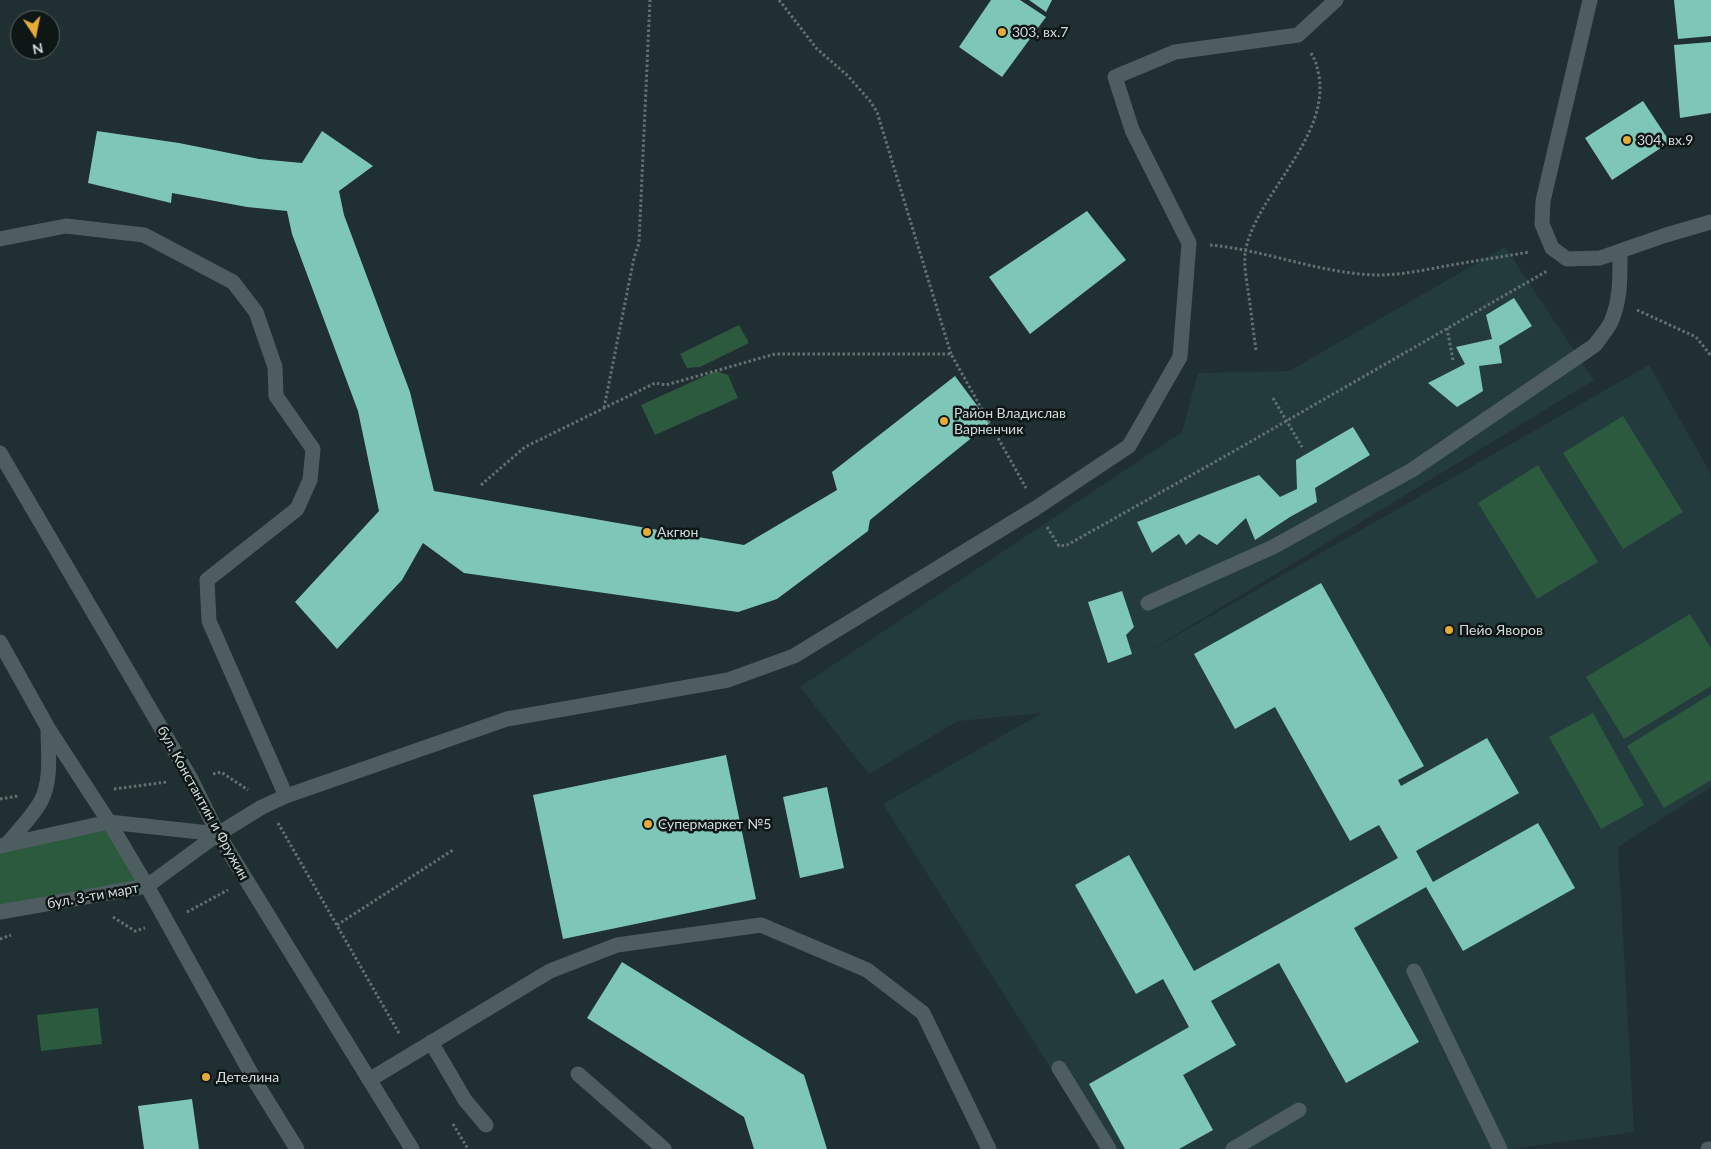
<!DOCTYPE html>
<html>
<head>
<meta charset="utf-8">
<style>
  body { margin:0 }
  #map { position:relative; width:1711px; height:1149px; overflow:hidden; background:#202f31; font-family:Lato,sans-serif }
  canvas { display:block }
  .north { position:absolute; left:10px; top:10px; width:50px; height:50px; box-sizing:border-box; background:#0f1616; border:1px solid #5d6565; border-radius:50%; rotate:169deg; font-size:14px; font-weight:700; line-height:20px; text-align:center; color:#d2dbdc }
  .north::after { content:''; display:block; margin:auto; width:18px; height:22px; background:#e6ac36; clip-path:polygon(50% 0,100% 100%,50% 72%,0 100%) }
</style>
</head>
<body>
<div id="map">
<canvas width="1711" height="1149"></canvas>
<div class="north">N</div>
</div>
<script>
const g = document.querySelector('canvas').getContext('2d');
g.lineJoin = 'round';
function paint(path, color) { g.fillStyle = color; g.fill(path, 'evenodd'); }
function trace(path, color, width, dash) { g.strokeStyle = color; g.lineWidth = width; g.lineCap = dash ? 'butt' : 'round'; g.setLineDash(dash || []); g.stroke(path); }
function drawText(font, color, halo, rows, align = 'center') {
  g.font = font + ' Lato,sans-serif'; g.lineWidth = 5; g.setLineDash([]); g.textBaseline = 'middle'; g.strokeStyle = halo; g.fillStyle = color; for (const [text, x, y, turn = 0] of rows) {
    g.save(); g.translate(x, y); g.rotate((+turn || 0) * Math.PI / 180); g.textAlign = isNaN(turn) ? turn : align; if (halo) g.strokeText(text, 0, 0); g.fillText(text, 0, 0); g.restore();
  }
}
const built = new Path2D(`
  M1505,247l89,133 -453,276 508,-291 62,109v313l-93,60 16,285 -122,17h-410l-219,-345 159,-91 -84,8 -89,53 -69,-87 382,-255 16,-59 91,-2z`);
const green = new Path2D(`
  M739,325l10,18 -49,24 -13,1 -7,-14z
  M716,371l12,4 10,23 -83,37 -14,-30z
  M1623,416l60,96 -60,37 -60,-96z
  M1538,465l60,97 -61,37 -59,-96z
  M1690,614l21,34v38l-87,53 -38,-62z
  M1711,694v86l-47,28 -37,-62z
  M1593,713l51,92 -43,24 -52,-92z
  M108,822l39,64 -147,26v-66z
  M98,1008l4,36 -61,7 -4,-36z`);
const building = new Path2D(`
  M991,0h29l26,17 -44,60 -43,-30z
  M1029,0h23l-6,12z
  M1674,0h37v36l-33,3z
  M1711,42v71l-31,5 -6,-73z
  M1643,101l27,41 -58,38 -27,-42z
  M97,131l82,12 80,16 43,4 20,-32 51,35 -34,25 5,24 66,177 24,99 310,54 93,-55 -5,-18 123,-96 35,47 -120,97 -2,11 -91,68 -39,13 -274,-39 -41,-30 -21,37 -65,69 -42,-47 84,-91 -21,-100 -66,-177 -5,-23 -40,-4 -75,-14 -1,10 -83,-20z
  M1087,211l39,49 -96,74 -41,-57z
  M1514,298l18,28 -33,20 3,17 -23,3 4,25 -26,16 -29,-24 37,-19 -9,-17 36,-8 -6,-24z
  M1353,427l17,28 -55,33 2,14 -27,15 -35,23 -9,-22 -29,27 -18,-11 -13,11 -7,-11 -27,19 -15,-31 122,-47 21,22 17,-8 -1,-29z
  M1321,583l103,183 -26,14 3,6 86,-48 32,55 -103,58 17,31 105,-59 37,65 -112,63 -37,-64 -72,41 65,114 -73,41 -67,-120 -68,38 25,44 -53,30 30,55 -34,19h-54l-36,-65 100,-57 -26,-48 -27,15 -61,-109 54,-30 65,116 204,-113 -19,-33 -29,16 -75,-134 -40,22 -41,-75z
  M1122,591l12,36 -8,8 6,19 -24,9 -20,-61z
  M726,755l30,144 -193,40 -30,-144z
  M827,787l17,81 -44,10 -17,-81z
  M622,962l182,113 23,74h-73l-10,-32 -157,-99z
  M192,1099l7,50h-55l-6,-43z`);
const path = new Path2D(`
  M779,0l38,49 30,26 23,26 7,11 74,242
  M1210,245c56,5 111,29 168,30 23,0 46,-5 68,-9 28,-5 55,-9 83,-14
  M1637,310l59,27 15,19
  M1447,328l6,32
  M1256,350c-3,-20 -5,-40 -8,-60 -2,-13 -5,-29 -2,-42 13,-56 83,-110 73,-172 -2,-9 -3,-16 -9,-24
  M1273,398l29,49
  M604,408l30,-150 5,-15 11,-243
  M481,485l44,-38 130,-64 11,2 109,-31h176l75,134
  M1047,527l12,19 8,-1 162,-91 318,-183
  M213,774l8,-2 27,18
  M114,789l53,-7
  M0,799l18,-3
  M278,823l122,212
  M187,912l41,-22
  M113,917l22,14 10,-3
  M337,925l116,-75
  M0,939l11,-4
  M453,1124l15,25`);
const minor = new Path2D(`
  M1590,0l-47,201 -1,23 10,24 15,11 33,-1 66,-23 45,-13
  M0,239l66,-13 78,9 89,47 23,30 19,55 1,29 37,53 -3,31 -13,29 -90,71 2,41 77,175
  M0,453l191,326 27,55 194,315
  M1148,603l125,-56 139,-77 183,-125c5,-7 12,-15 16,-23 10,-23 9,-46 9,-71
  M0,642l48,86 61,94 38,64 111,200 39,63
  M6,845c12,-14 26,-28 35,-44 11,-21 7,-49 7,-73
  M0,846l109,-24 109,12
  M0,912l147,-26 71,-52 44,-27 24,-11 221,-77 221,-39 66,-24 242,-148 93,-62 51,-89 9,-114 -57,-113 -17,-53 60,-25 123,-17 38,-35
  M1414,971l86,178
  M431,1042l34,58 21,25
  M1059,1068l50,81
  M578,1074l86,75
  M369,1080l181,-109 67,-26 144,-20 106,45 56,43 66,136
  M1233,1149l66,-39
  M1708,1149h3`);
const markers = [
  [1002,32,5,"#e6ac36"],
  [1627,140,5,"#e6ac36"],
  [944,421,5,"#e6ac36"],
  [647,532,5,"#e6ac36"],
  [1449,630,5,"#e6ac36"],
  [648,824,5,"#e6ac36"],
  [206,1077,5,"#e6ac36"]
];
const poiNames = [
  ["303, вх.7",1012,32],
  ["304, вх.9",1637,140],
  ["Район Владислав",954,413],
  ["Варненчик",954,429],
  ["Акгюн",657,532],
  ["Пейо Яворов",1459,630],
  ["Супермаркет №5",658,824],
  ["Детелина",216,1077]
];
const streetNames = [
  ["бул. Константин и Фружин",203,803,61],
  ["бул. 3-ти март",93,896,-10]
];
paint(built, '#243b3e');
paint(green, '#2c5a3e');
paint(building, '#7ec7b8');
trace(path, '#647172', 3, [2.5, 2.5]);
trace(minor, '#4e5e60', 15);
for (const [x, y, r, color] of markers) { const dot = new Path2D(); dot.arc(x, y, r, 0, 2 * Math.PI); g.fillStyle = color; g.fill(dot); trace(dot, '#0f1616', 2); }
drawText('14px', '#d2dbdc', '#0f1616', poiNames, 'left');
drawText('14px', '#d2dbdc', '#0f1616', streetNames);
</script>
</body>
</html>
